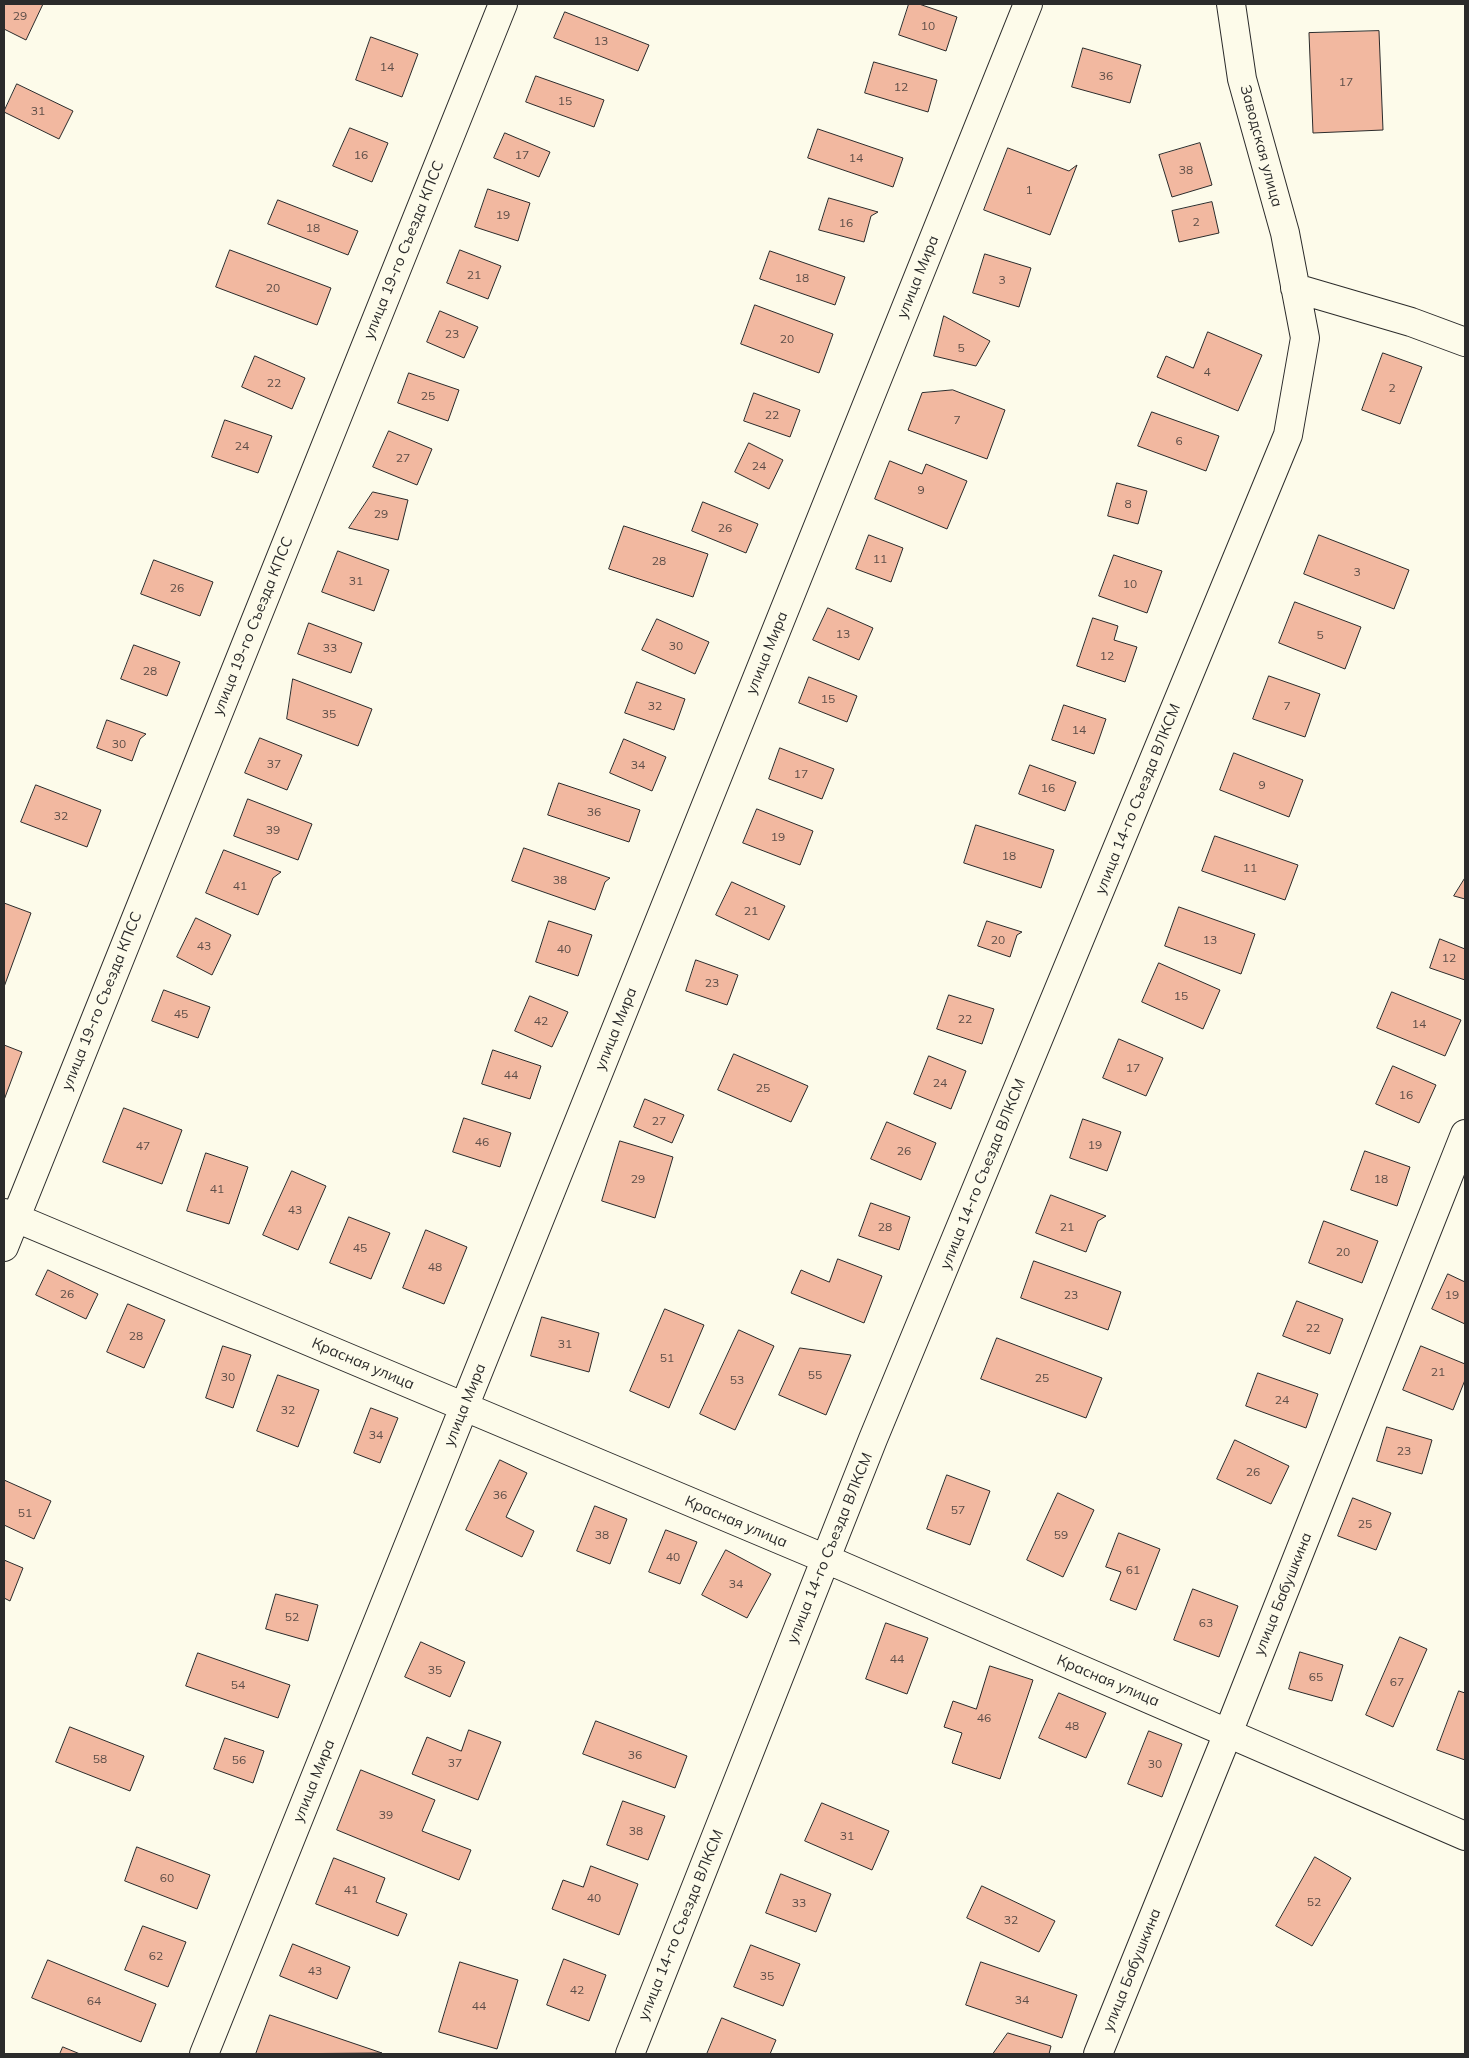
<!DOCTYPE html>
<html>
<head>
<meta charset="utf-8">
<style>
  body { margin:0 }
  #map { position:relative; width:1469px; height:2058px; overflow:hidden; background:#fdfbea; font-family:Mulish,sans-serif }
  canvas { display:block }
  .frame { position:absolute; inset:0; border:5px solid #2b2b2b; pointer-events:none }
</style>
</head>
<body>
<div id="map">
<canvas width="1469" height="2058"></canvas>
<div class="frame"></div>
</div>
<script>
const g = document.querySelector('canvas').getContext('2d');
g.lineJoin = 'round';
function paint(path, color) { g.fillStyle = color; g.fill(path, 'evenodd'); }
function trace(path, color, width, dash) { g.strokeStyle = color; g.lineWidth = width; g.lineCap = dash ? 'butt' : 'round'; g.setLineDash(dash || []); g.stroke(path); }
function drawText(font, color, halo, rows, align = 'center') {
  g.font = font + ' Mulish,sans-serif'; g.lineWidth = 4; g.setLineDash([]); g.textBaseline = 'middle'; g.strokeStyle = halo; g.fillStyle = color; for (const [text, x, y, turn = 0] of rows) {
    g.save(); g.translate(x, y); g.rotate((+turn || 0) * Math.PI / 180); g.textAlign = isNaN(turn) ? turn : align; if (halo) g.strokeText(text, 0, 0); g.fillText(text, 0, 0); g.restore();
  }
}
const building = new Path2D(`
  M4,4h39l-17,36 -22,-11z
  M909,4h10l38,13 -11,34 -47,-16z
  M565,12l84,33 -11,26 -84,-33z
  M1379,31l4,99 -70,3 -4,-100z
  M371,37l47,17 -16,43 -46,-17z
  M1083,48l58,17 -11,38 -58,-16z
  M874,62l63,18 -9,32 -63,-19z
  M536,76l68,24 -10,27 -68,-25z
  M17,84l56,27 -14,28 -55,-27z
  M350,128l38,15 -16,39 -39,-16z
  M818,129l85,29 -10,29 -85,-29z
  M505,133l45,19 -11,25 -45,-19z
  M1200,143l12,42 -40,12 -13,-42z
  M1008,148l61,23 8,-6 -27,70 -66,-25z
  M488,189l42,14 -12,38 -43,-14z
  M829,198l49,14 -7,4 -7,26 -45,-12z
  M278,200l80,31 -10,24 -80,-31z
  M1212,202l7,31 -40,9 -7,-31z
  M230,250l101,38 -14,37 -101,-38z
  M460,250l41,16 -13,33 -41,-16z
  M770,251l75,26 -10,28 -75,-26z
  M985,254l46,14 -12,39 -46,-14z
  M755,305l78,29 -14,39 -78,-29z
  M440,311l38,16 -14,31 -37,-16z
  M944,316l46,25 -14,25 -42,-10z
  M1208,332l54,23 -24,56 -81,-34 9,-21 27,12z
  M1383,353l39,14 -22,57 -38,-14z
  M255,356l50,22 -13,31 -50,-22z
  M409,373l50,17 -11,31 -50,-18z
  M953,390l52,20 -18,49 -79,-29 14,-37z
  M754,393l46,17 -10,27 -46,-16z
  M1152,412l67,24 -13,35 -68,-25z
  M225,420l47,16 -14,37 -46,-16z
  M389,431l43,18 -15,36 -44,-18z
  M749,443l34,17 -14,29 -34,-17z
  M890,461l32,13 4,-10 41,17 -20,48 -72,-30z
  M1117,483l30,8 -9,33 -30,-8z
  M373,492l35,8 -10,40 -49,-12z
  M703,502l55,22 -12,29 -54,-22z
  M624,526l84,28 -15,43 -84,-28z
  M869,535l34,13 -12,34 -35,-13z
  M1319,535l90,35 -15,39 -90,-35z
  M338,551l51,19 -15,41 -52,-19z
  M1114,555l48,16 -15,42 -48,-17z
  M154,560l59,22 -13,34 -59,-22z
  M1295,602l66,25 -16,42 -66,-26z
  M828,608l45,20 -14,32 -46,-20z
  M1093,618l25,8 -4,14 23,7 -12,35 -48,-16z
  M657,619l52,23 -14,32 -53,-24z
  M309,623l53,20 -11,30 -53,-19z
  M134,645l46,17 -13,34 -46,-17z
  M1269,676l51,18 -15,43 -52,-18z
  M809,677l48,19 -10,26 -48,-19z
  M293,679l79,30 -14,37 -71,-27z
  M637,682l48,17 -11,31 -49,-17z
  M1064,705l42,14 -12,35 -42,-14z
  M107,720l39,14 -6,5 -8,22 -35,-13z
  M260,738l42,17 -15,35 -42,-17z
  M624,739l42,18 -14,34 -42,-18z
  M780,748l54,21 -12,30 -53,-20z
  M1234,753l69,27 -14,37 -69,-27z
  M1030,765l46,17 -11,29 -46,-17z
  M559,783l81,27 -11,32 -81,-27z
  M36,785l65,25 -14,37 -66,-25z
  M248,799l64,25 -14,36 -64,-24z
  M757,809l56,22 -13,34 -57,-22z
  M976,825l78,25 -13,38 -77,-25z
  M1215,836l83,29 -13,35 -83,-29z
  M524,848l86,30 -5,4 -10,28 -83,-29z
  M224,850l57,22 -8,6 -15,37 -52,-22z
  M1465,878v21l-11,-3z
  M732,882l53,24 -16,34 -53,-25z
  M4,903l27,10 -27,74z
  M1179,907l76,27 -14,40 -76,-28z
  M196,918l35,17 -19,40 -35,-18z
  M549,921l43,14 -14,41 -42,-14z
  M987,921l35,11 -5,3 -7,22 -32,-11z
  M1440,939l25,10v31l-35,-12z
  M696,960l42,15 -11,30 -41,-14z
  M1159,963l61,27 -17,39 -61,-27z
  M164,990l46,17 -12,31 -46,-17z
  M1392,992l69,28 -16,36 -68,-28z
  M949,995l45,14 -12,35 -45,-15z
  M530,996l38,16 -16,35 -37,-16z
  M1119,1039l44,19 -17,38 -43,-18z
  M4,1045l18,7 -18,48z
  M493,1050l48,16 -11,33 -48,-15z
  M734,1054l74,32 -17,36 -73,-32z
  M929,1056l37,15 -15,38 -37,-15z
  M1393,1066l43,19 -17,38 -43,-19z
  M645,1099l39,16 -12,28 -38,-16z
  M124,1108l58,22 -20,54 -59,-22z
  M464,1118l47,15 -11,34 -47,-15z
  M1083,1119l38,13 -14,39 -37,-13z
  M887,1122l49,21 -15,37 -50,-21z
  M620,1141l53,16 -18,61 -53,-17z
  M1365,1151l45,16 -13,39 -46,-16z
  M206,1153l42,14 -19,57 -42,-13z
  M292,1171l34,15 -28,64 -35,-15z
  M1051,1195l55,21 -8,5 -12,31 -50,-19z
  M871,1203l39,14 -11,33 -40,-14z
  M349,1217l41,16 -19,46 -41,-16z
  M1324,1221l54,20 -16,42 -53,-20z
  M426,1230l41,17 -23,57 -41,-16z
  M838,1259l44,17 -18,47 -73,-30 10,-23 28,12z
  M1034,1261l87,31 -13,38 -87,-32z
  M48,1270l50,24 -12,25 -50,-24z
  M1448,1274l17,8v42l-33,-15z
  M1297,1301l46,18 -13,35 -47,-18z
  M128,1304l37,16 -21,48 -37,-16z
  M665,1309l39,16 -35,83 -39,-17z
  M542,1317l57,16 -10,39 -58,-16z
  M739,1330l35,16 -39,84 -35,-16z
  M997,1338l105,40 -16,40 -105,-39z
  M223,1346l28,9 -18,53 -27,-10z
  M1421,1346l44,18v16l-12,30 -50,-20z
  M800,1348l51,7 -25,60 -47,-20z
  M1258,1373l60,21 -12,34 -60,-22z
  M278,1375l41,15 -21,57 -41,-16z
  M371,1408l27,10 -18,45 -26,-10z
  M1387,1427l45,13 -10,34 -45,-13z
  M1235,1440l54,26 -18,38 -54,-25z
  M500,1460l27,13 -21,44 28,14 -12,26 -56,-27z
  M947,1475l43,16 -20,54 -43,-16z
  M4,1480l47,21 -17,38 -30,-14z
  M1058,1493l36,17 -31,67 -36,-17z
  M1353,1498l38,15 -15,37 -38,-14z
  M595,1506l32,13 -17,45 -33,-13z
  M666,1530l31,12 -17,42 -31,-12z
  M1119,1533l41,16 -24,61 -26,-10 11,-28 -15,-5z
  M726,1550l45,24 -24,44 -45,-23z
  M4,1560l19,8 -13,33 -6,-3z
  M1193,1589l45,17 -19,51 -45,-17z
  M276,1594l42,11 -10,36 -42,-12z
  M886,1623l42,15 -21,56 -41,-15z
  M1400,1637l27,12 -34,78 -27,-12z
  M421,1642l44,20 -15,35 -45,-20z
  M1300,1652l43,13 -11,36 -43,-12z
  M198,1653l92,32 -12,33 -92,-32z
  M990,1666l43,14 -33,99 -48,-16 10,-30 -18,-6 9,-26 23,8z
  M1459,1691l6,2v67l-28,-10z
  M1059,1693l47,20 -20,45 -47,-20z
  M596,1721l91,35 -12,32 -92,-34z
  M70,1727l74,29 -14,35 -74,-29z
  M469,1730l32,12 -23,58 -66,-26 15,-37 34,14z
  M1149,1731l33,13 -20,53 -34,-13z
  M225,1738l39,13 -11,32 -39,-14z
  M361,1770l74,30 -13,31 49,19 -12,30 -122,-50z
  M623,1801l42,15 -17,44 -41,-15z
  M822,1803l67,28 -17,39 -67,-29z
  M137,1847l73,28 -13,34 -72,-28z
  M1315,1857l36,21 -39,68 -36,-20z
  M334,1858l51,20 -9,24 31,12 -9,22 -82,-32z
  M591,1866l47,18 -19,51 -67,-26 11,-29 20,7z
  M781,1874l50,20 -15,38 -50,-19z
  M982,1886l73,35 -16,31 -72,-34z
  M143,1926l43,16 -18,45 -43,-17z
  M293,1944l57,23 -13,32 -57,-23z
  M751,1945l49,19 -17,42 -49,-19z
  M564,1959l42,16 -17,46 -42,-16z
  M48,1960l108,44 -15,38 -109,-44z
  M460,1962l58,18 -21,69 -58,-17z
  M981,1962l96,33 -15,43 -96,-33z
  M270,2015l112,38 -126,1z
  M722,2018l54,22 -6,14h-63z
  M1008,2033l43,13 -2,8h-56z
  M63,2047l17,7h-20z`);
const minor = new Path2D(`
  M1295,288l116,34 54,20
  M4,1213l822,346 639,277
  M4,1247l499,-1243
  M204,2054l824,-2050
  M630,2054l243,-615 415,-1004 17,-97 -20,-105 -43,-154 -11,-75
  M1098,2054l130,-321 237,-599`);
const numberNames = [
  ["29",20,16],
  ["10",928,26],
  ["13",601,41],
  ["14",387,67],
  ["36",1106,76],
  ["17",1346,82],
  ["12",901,87],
  ["15",565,101],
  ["31",38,111],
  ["16",361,155],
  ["17",522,155],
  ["14",856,158],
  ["38",1186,170],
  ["1",1029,190],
  ["19",503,215],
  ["2",1196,222],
  ["16",846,223],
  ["18",313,228],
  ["21",474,275],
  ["18",802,278],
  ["3",1002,280],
  ["20",273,288],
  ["23",452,334],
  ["20",787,339],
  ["5",961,348],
  ["4",1207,372],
  ["22",274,383],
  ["2",1392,388],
  ["25",428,396],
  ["22",772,415],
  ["7",957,420],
  ["6",1179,441],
  ["24",242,446],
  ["27",403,458],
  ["24",759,466],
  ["9",921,490],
  ["8",1128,504],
  ["29",381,514],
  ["26",725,528],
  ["11",880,559],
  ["28",659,561],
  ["3",1357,572],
  ["31",356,581],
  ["10",1130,584],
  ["26",177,588],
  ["13",843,634],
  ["5",1320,635],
  ["30",676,646],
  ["33",330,648],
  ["12",1107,656],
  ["28",150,671],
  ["15",828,699],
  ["32",655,706],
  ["7",1287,706],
  ["35",329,714],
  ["14",1079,730],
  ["30",119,744],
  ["37",274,764],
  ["34",638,765],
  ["17",801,774],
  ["9",1262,785],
  ["16",1048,788],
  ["36",594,812],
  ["32",61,816],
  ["39",273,830],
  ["19",778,837],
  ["18",1009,856],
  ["11",1250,868],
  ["38",560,880],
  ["41",240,886],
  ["21",751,911],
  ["20",998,940],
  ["13",1210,940],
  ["43",204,946],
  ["40",564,949],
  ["12",1449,958],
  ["23",712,983],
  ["15",1181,996],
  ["45",181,1014],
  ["22",965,1019],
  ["42",541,1021],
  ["14",1419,1024],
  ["17",1133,1068],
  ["44",511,1075],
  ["24",940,1083],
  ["25",763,1088],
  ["16",1406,1095],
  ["27",659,1121],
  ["46",482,1142],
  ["19",1095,1145],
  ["47",143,1146],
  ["26",904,1151],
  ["29",638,1179],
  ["18",1381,1179],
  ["41",217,1189],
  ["43",295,1210],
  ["28",885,1227],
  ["21",1067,1227],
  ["45",360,1248],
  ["20",1343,1252],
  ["48",435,1267],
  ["26",67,1294],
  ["23",1071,1295],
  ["19",1452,1295],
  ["22",1313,1328],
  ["28",136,1336],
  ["31",565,1344],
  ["51",667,1358],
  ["21",1438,1372],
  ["55",815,1375],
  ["30",228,1377],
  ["25",1042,1378],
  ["53",737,1380],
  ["24",1282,1400],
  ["32",288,1410],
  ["34",376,1435],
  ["23",1404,1451],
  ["26",1253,1472],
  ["36",500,1495],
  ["57",958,1510],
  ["51",25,1513],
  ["25",1365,1524],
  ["38",602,1535],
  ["59",1061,1535],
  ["40",673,1557],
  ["61",1133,1570],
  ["34",736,1584],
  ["52",292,1617],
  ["63",1206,1623],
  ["44",897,1659],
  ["35",435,1670],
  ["65",1316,1677],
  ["67",1397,1682],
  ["54",238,1685],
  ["46",984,1718],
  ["48",1072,1726],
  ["36",635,1755],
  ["58",100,1759],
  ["56",239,1760],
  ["37",455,1763],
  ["30",1155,1764],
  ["39",386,1815],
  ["38",636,1831],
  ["31",847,1836],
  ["60",167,1878],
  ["41",351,1890],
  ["40",594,1898],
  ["52",1314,1902],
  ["33",799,1903],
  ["32",1011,1920],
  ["62",156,1956],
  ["43",315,1971],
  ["35",767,1976],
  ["42",577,1990],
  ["34",1022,2000],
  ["64",94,2001],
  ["44",479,2006]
];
const streetNames = [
  ["Заводская улица",1261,146,75],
  ["улица 19-го Съезда КПСС",404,250,-68],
  ["улица Мира",918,277,-68],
  ["улица 19-го Съезда КПСС",253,626,-68],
  ["улица Мира",767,653,-68],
  ["улица 14-го Съезда ВЛКСМ",1138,799,-68],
  ["улица 19-го Съезда КПСС",102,1001,-68],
  ["улица Мира",616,1029,-68],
  ["улица 14-го Съезда ВЛКСМ",983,1174,-68],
  ["Красная улица",363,1364,23],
  ["улица Мира",465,1405,-68],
  ["Красная улица",736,1522,23],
  ["улица 14-го Съезда ВЛКСМ",830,1548,-68],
  ["улица Бабушкина",1283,1594,-68],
  ["Красная улица",1108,1681,23],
  ["улица Мира",314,1781,-68],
  ["улица 14-го Съезда ВЛКСМ",681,1925,-68],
  ["улица Бабушкина",1132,1970,-68]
];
paint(building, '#f2b8a0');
trace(building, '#2b2b2b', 1);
trace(minor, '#2b2b2b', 30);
trace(minor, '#fdfbea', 28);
drawText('12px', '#5d4e48', null, numberNames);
drawText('15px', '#2b2b2b', '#fdfbea', streetNames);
</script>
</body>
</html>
